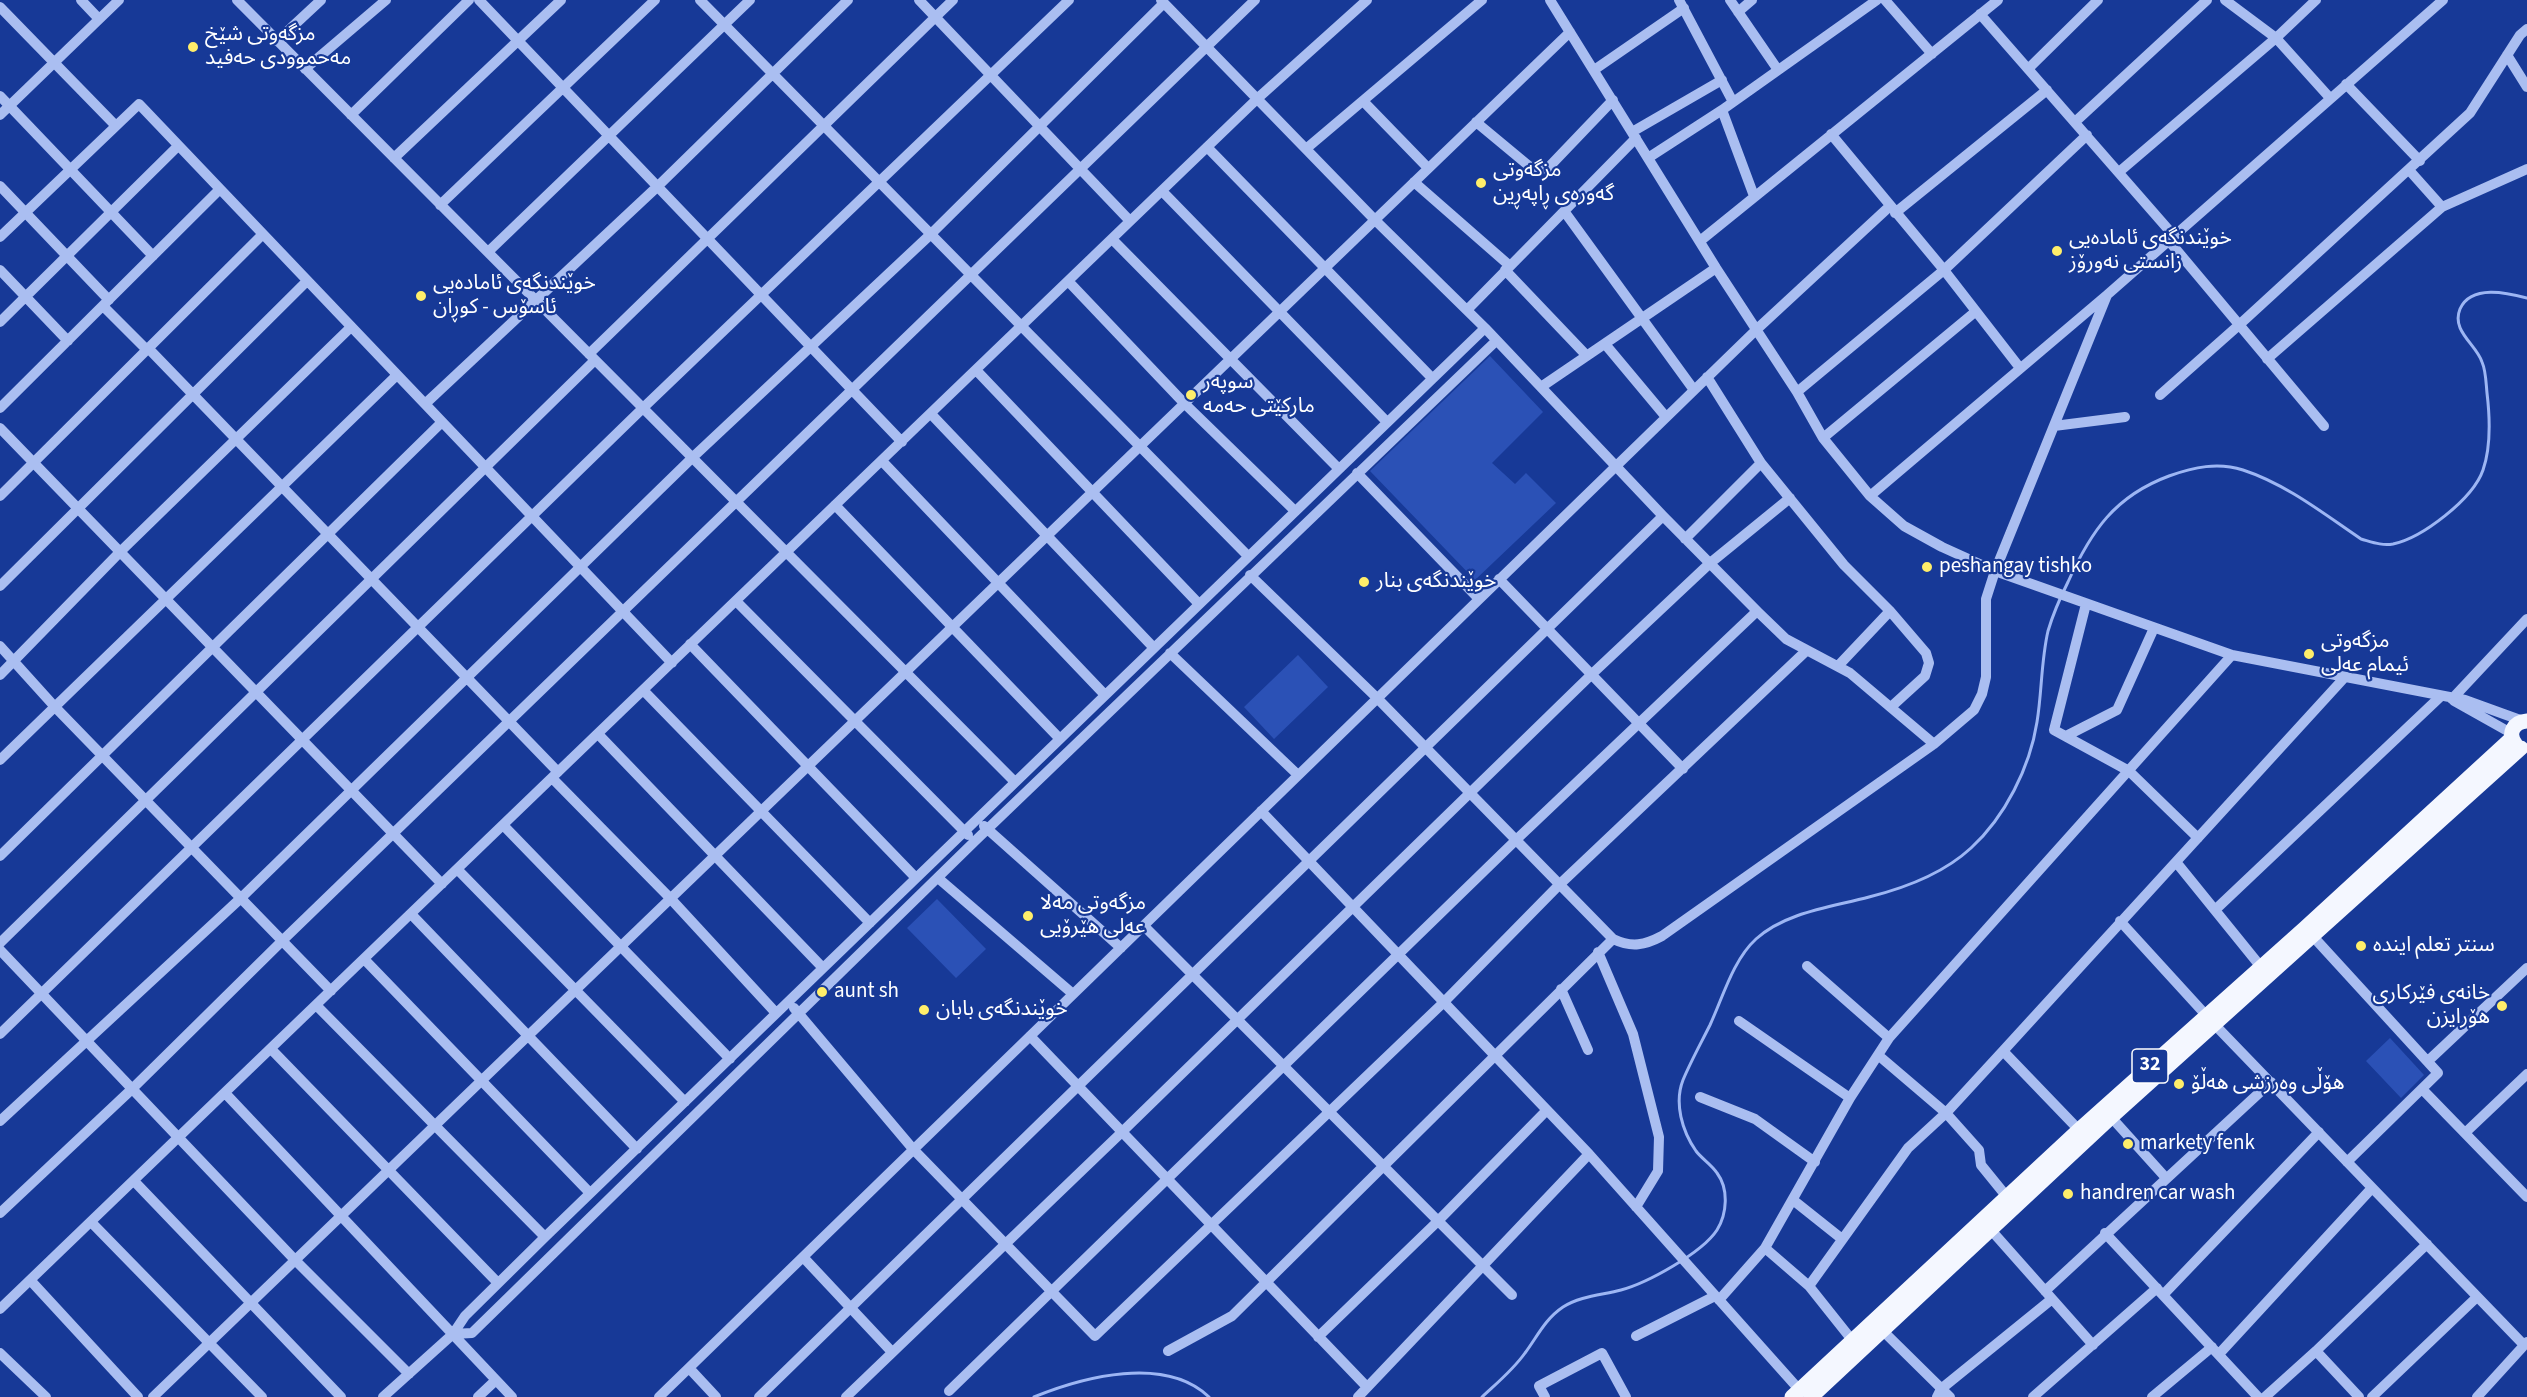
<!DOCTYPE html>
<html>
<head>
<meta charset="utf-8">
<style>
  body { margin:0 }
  canvas { display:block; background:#173997 }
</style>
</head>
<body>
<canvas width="2527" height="1397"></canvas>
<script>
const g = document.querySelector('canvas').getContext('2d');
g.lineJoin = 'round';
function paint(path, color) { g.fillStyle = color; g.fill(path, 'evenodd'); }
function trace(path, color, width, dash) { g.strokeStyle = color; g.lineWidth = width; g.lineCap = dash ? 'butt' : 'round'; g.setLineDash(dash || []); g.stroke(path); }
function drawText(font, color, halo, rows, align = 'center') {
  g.font = font + ' "Source Sans 3","Noto Sans Arabic",sans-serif'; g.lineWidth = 4.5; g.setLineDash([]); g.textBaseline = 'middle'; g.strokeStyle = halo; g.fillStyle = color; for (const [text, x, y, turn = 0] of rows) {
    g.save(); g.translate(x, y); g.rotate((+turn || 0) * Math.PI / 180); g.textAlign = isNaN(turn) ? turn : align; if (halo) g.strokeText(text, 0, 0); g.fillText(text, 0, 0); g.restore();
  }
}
const green = new Path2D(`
  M1490,356l53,56 -51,51 23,21 11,-11 30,30 -81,77 -105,-109z
  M1298,655l30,32 -54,52 -30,-32z
  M937,899l49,50 -30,29 -49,-50z
  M2390,1038l34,37 -23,23 -35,-37z`);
const stream = new Path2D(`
  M1034,1397c49,-20 131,-42 175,0
  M1482,1397c15,-14 31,-27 43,-44 12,-16 20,-34 38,-46 17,-11 39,-12 58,-17 26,-7 81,-37 96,-60 10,-16 12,-41 0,-57 -6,-9 -15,-14 -21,-22 -14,-20 -22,-48 -13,-71 8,-19 18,-37 27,-55 13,-28 23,-65 46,-86 30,-27 76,-32 113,-42 36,-9 75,-24 102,-49 34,-31 59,-81 66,-126 5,-30 4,-61 11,-91 5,-17 12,-33 20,-49 23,-51 47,-86 101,-106 25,-9 49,-14 74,-6 43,14 81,44 118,69 11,3 21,7 32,5 29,-6 80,-45 90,-74 8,-23 7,-52 4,-77 -1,-10 -1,-22 -5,-31 -6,-18 -31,-31 -22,-53 11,-25 48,-16 67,-11`);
const minor = new Path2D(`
  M81,0l18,19
  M237,0l778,782
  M479,0l423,442
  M700,0l548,556
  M919,0l211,221
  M1161,0l214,220 110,108 178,188 94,95 29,28 64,34 84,71
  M1550,0l166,268 81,124 26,46 47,58 34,30 38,21 53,24 237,84 233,45 58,21
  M1679,0l54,102
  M1730,0l48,70
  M1885,0l47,54
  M2225,0l51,38 54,60
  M0,7l116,119
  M1738,12l14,-12
  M1980,14l194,222
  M277,41l44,-41
  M2507,55l20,32
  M305,69l81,-69
  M2028,69l70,-69
  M1594,70l90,-62
  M2346,84l74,77
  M0,96l153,160
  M1363,101l65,67
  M1722,110l32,86
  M0,115l119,-115
  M351,115l118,-115
  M1476,122l53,44 10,3 9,-1 65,-68
  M2075,122l132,-122
  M1632,132l90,-52
  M1831,134l113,136 76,98
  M1207,147l225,231
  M1307,148l175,-148
  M394,158l167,-158
  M1648,158l74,-48 155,-110
  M2409,170l33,37
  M2119,172l157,-134 40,-38
  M1414,182l96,84
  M0,186l109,114
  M1162,191l225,231
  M440,205l215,-205
  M1564,211l130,179
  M1895,213l152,-123
  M0,237l139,-133 533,559
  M1112,239l227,230
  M1700,241l298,-241
  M2169,241l155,185
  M488,252l262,-252
  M0,270l68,71
  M1505,270l82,86
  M1068,281l116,122 111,108
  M103,306l43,43
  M1467,310l169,-172
  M0,322l178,-176
  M1605,344l61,73
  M148,348l410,424
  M589,354l364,-354
  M2267,359l175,-152 85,-38
  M976,370l223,234
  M1707,377l54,86 83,102 46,46 36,42 3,10 -4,13 -34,31
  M1541,387l175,-119
  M1797,392l147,-122 143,-135
  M2160,395l79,-70 231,-212 50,-78 7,-6
  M425,404l233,-218 190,-186
  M0,408l220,-219
  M931,414l223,234
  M2054,426l71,-9
  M0,428l442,456
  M1823,438l152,-126
  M882,461l223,234
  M1357,473l122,126
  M0,496l263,-262
  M1870,496l237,-201 336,-295
  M835,505l225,234
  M1685,539l76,-76
  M1250,575l127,123 236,241c19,9 32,6 49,-3l272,-192 40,-34 8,-16 4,-17v-78l9,-28 112,-276
  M1499,579l184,190
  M0,586l307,-305
  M736,601l232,234
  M2086,604l-32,126 75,41 69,67
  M690,644l226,234
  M0,646l55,61 276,284
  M1170,653l128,122
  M1838,666l52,-55
  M0,675l120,-123 231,-225
  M643,690l227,233
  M2452,699l75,-80
  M2454,701l57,32
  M598,734l225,234
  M2066,736l51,-26 37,-82
  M0,760l397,-385
  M552,778l118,120 106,115
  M1261,811l328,343 215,241
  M503,825l227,234
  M984,826l137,122
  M0,856l442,-434
  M2176,862l85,105
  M457,869l228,233
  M938,878l135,116
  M2215,910l226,-214
  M411,914l226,235
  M2120,921l95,104 309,320
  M1144,926l368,369
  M2308,931l130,142 -91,89
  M0,943l595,-583
  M0,950l295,310 114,114
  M1598,952l35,82 26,103 -1,34 -22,36
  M364,959l226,234
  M1807,966l82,72
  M1561,989l27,61
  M316,1005l229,232
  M794,1008l119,141 182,187 349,-334 116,-118 246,-233
  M1739,1021l111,77
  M0,1034l643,-626 426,-408
  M1030,1036l337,351
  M271,1049l227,234
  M2003,1051l76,79
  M1878,1055l68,58 33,37 2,15 26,32
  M2428,1061l99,-93
  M2422,1089l105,108
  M225,1093l287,304
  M1700,1097l55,22 60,43
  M2111,1117l55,61
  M0,1121l241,-223 451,-440 239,-224 233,-231
  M2465,1133l62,-59
  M134,1181l207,216
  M1793,1200l49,39
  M0,1213l132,-124 150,-148 973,-941
  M91,1222l171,175
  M1991,1230l102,115
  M2105,1233l153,164
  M1765,1248l44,38 43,54
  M803,1257l89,95
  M31,1281l107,116
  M1809,1286l99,-138 38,-35 57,-62 342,-374
  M2045,1291l226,-209
  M2163,1295l156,-163
  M1719,1300l46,-52 85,-150 39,-60 343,-383
  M0,1309l1258,-1211 109,-98
  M1882,1330l68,67
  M453,1334l19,-1 503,-492 521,-500
  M1636,1336l79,-40
  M1318,1337l120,-116 109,-111
  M1168,1351l64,-35 381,-377
  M2316,1351l43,46
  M0,1353l46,44
  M2219,1354l153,-166
  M689,1368l27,29
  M949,1391l568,-552 240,-228
  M153,1397l1417,-1365
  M383,1397l70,-63 12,-18 80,-79 940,-909
  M478,1397l18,-17
  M659,1397l1097,-1067 134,-124
  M759,1397l904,-881
  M846,1397l276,-265 470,-458 117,-110 81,-66
  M1358,1397l231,-243
  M1545,1397l-6,-11 63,-33 24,44
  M1937,1397l4,-8 111,-90
  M2033,1397l124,-109
  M2152,1397l60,-50
  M2265,1397l51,-46 111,-107
  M2372,1397l105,-100
  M2477,1397l50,-55`);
const major = new Path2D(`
  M2516,745c-9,-11 -3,-23 11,-24
  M1792,1397l287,-267 226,-202 207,-190
  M1811,1397l300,-280 410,-369`);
const markers = [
  [193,47,6,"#ffee6a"],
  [1481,183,6,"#ffee6a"],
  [2057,251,6,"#ffee6a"],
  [421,296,6,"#ffee6a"],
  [1191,395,6,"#ffee6a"],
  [1927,567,6,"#ffee6a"],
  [1364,582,6,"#ffee6a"],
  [2309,654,6,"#ffee6a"],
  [1028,916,6,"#ffee6a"],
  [2361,946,6,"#ffee6a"],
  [822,992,6,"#ffee6a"],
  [2502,1006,6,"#ffee6a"],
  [924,1010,6,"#ffee6a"],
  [2179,1084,6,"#ffee6a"],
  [2128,1144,6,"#ffee6a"],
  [2068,1194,6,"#ffee6a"]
];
const shields = [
  [2150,1066,36]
];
const shieldNames = [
  ["32",2150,1066]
];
const poiNames = [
  ["مزگەوتی شێخ",205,35],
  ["مەحموودی حەفید",205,59],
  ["مزگەوتی",1493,171],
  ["گەورەی ڕاپەڕین",1493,195],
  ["خوێندنگەی ئامادەیی",2069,239],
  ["زانستی نەورۆز",2069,263],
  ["خوێندنگەی ئامادەیی",433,284],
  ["ئاسۆس - کوڕان",433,308],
  ["سوپەر",1203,383],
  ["مارکێتی حەمە",1203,407],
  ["peshangay tishko",1939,567],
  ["خوێندنگەی بنار",1376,582],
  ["مزگەوتی",2321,642],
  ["ئیمام عەلی",2321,666],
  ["مزگەوتی مەلا",1040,904],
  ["عەلی هێرۆیی",1040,928],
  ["سنتر تعلم اينده",2373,946],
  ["aunt sh",834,992],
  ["خانەی فێرکاری",2490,994,"right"],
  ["هۆرایزن",2490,1018,"right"],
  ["خوێندنگەی بابان",936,1010],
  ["ھۆڵی وەرزشی ھەڵۆ",2191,1084],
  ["markety fenk",2140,1144],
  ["handren car wash",2080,1194]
];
paint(green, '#2b51b6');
trace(stream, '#9db6f4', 3);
trace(minor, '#aabef1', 10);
trace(major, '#f4f7ff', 15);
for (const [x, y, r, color] of markers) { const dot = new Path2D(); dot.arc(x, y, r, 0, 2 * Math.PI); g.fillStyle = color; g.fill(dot); trace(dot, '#173997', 2); }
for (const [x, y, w] of shields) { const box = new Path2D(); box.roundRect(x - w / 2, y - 17, w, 34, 4.5); g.fillStyle = '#173997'; g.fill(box); trace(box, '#fff', 1.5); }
drawText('bold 20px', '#fff', null, shieldNames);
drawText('21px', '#fff', '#173997', poiNames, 'left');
</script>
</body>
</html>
